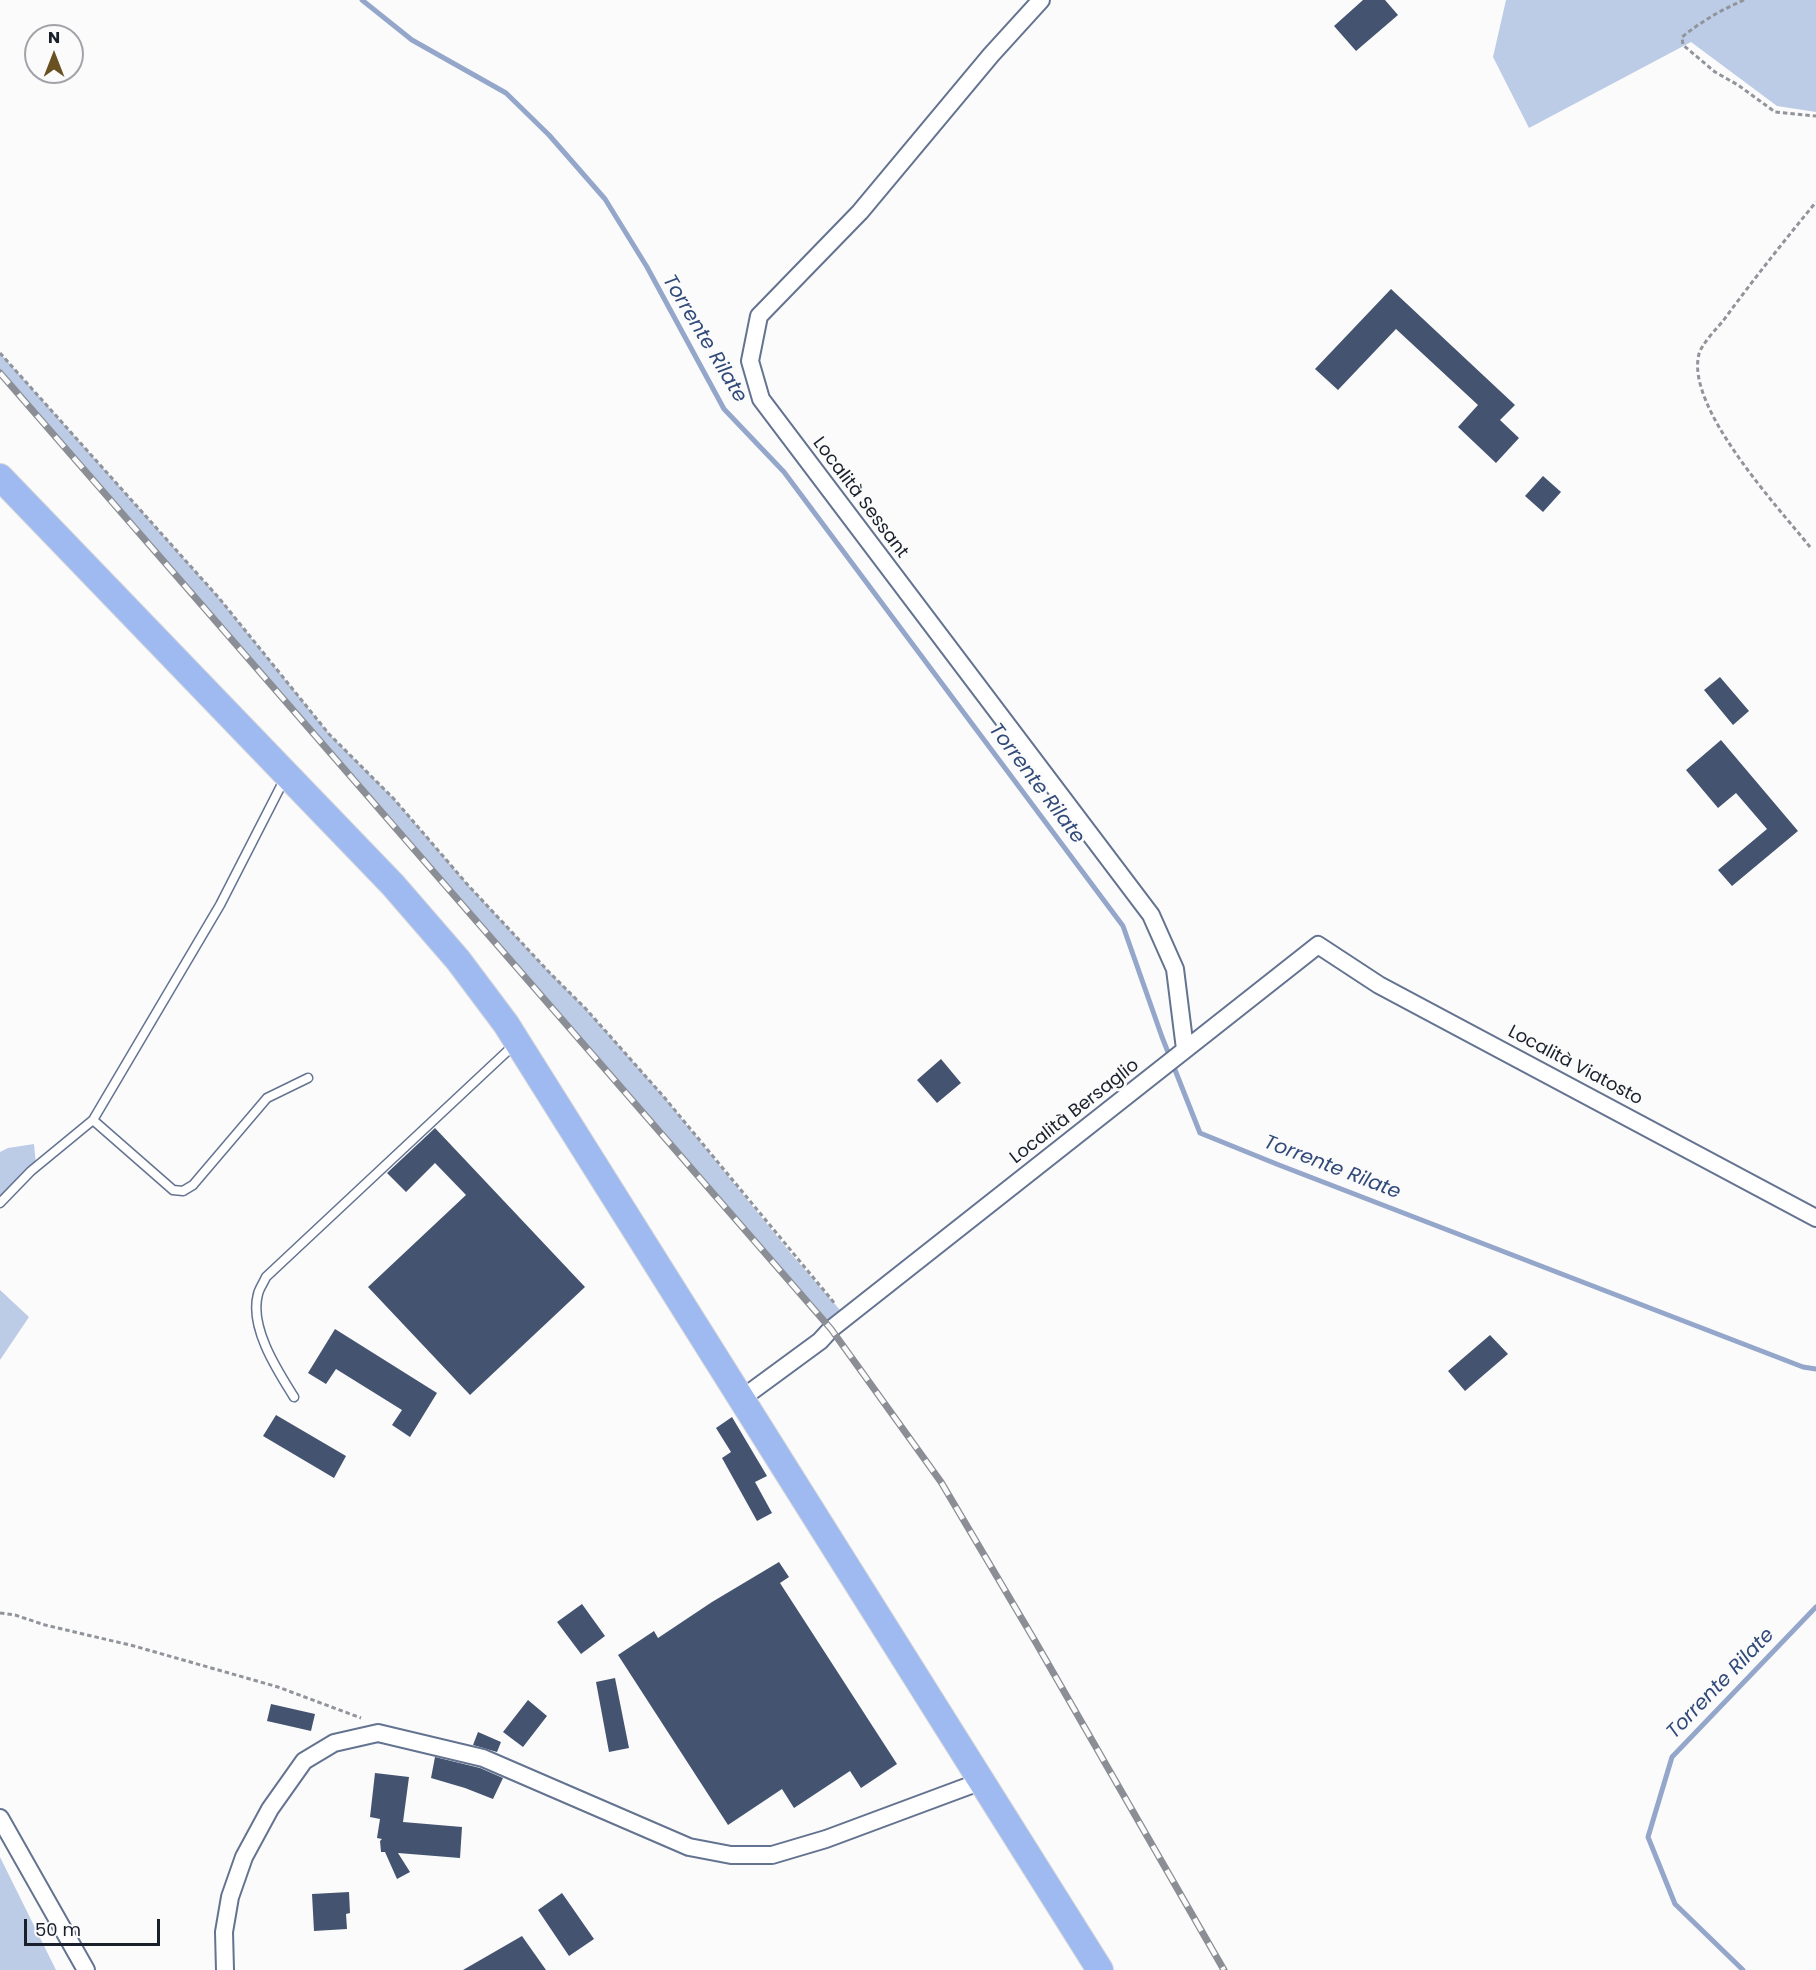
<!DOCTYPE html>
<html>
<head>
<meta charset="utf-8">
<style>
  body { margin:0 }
  #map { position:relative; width:1816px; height:1970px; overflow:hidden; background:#fbfbfb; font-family:Poppins,sans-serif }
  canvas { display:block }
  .north { position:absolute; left:24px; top:24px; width:60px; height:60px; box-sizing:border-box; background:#fbfbfb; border:2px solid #a1a3a8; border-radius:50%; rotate:0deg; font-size:16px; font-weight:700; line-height:24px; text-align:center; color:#19202c }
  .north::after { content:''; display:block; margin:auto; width:21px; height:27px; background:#695121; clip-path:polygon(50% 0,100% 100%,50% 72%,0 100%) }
  .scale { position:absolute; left:24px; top:1919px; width:136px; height:27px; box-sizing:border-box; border:3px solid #19202c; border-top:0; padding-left:8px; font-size:18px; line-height:21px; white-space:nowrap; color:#19202c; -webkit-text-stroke:4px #fbfbfb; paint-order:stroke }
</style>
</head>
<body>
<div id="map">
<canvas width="1816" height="1970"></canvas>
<div class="north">N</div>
<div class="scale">50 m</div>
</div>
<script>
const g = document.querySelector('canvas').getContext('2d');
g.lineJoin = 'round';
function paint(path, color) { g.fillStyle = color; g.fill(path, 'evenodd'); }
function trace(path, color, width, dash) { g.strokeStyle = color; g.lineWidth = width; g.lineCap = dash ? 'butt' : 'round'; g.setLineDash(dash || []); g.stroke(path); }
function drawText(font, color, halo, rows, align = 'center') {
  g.font = font + ' Poppins,sans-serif'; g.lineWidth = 6; g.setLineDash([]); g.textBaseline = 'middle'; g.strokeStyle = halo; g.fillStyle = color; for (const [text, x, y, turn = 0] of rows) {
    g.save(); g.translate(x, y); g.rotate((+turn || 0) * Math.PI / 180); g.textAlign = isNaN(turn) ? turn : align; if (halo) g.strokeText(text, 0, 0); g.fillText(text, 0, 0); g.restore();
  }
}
const green = new Path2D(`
  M1506,0h310v112l-39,-6 -86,-64 -162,86 -36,-71z
  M0,353l219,245 110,136 65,65 73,85 81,87 38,38 78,88 129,159 54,62 -16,11 -831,-956z
  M34,1144l2,21 -36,43v-56l8,-4z
  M0,1290l29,27 -29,43z
  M0,1857l56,113h-56z`);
const stream = new Path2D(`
  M362,0l50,40 94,53 43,42 56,64 42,68 77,142 60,63 339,454 39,111 38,96 79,32 524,202 13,2
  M1743,1970l-68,-66 -27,-67 24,-80 144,-150`);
const building = new Path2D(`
  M1363,0h22l13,15 -42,36 -22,-25z
  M1391,289l124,116 -15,15 19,18 -23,25 -38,-36 20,-22 -82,-76 -58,61 -23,-21z
  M1543,476l18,16 -18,20 -18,-16z
  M1720,677l29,34 -16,14 -29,-35z
  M1721,740l77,91 -66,55 -14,-16 49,-41 -31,-36 -18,15 -32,-38z
  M941,1059l20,24 -24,20 -20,-23z
  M435,1128l150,159 -115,108 -102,-108 98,-92 -31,-32 -29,29 -19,-19z
  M335,1329l102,64 -27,44 -18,-12 10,-15 -66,-41 -10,15 -18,-11z
  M1490,1335l18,19 -43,37 -17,-20z
  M276,1415l70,41 -12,22 -71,-42z
  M732,1417l35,59 -12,6 17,31 -15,8 -35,-63 9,-6 -15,-24z
  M779,1562l10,15 -9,6 117,181 -36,24 -11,-17 -56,37 -12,-19 -54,36 -110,-170 36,-24 4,7 54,-36z
  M582,1604l23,32 -24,18 -24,-32z
  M615,1678l14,70 -20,4 -13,-70z
  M528,1700l19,16 -24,31 -20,-15z
  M271,1704l44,10 -4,17 -44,-10z
  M478,1732l23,10 -4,10 -24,-7z
  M435,1757l45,11 23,10 -10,21 -28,-11 -34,-10z
  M375,1773l34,4 -6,45 59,5 -2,31 -62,-5 12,19 -13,7 -12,-27h-4l-1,-11 2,-2 -5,-1 3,-19 -10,-2z
  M349,1892l1,21 -4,1 1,15 -33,2 -2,-37z
  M562,1893l32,46 -25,17 -31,-46z
  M522,1936l24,34h-83z`);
const path = new Path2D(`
  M1744,0c-23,10 -42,21 -62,37l1,8 32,27 23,13 37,27 41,4
  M0,353l219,245 110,136 65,65 73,85 81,87 38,38 78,88 172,208
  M1810,547c-32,-40 -125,-140 -111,-193 2,-9 18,-26 24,-33 30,-41 61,-80 93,-119
  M0,1613l15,2 30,10 89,21 144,41 83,31`);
const lane = new Path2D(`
  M93,1120l80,70 10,1 10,-6 74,-87 41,-20
  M0,1203l31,-32 62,-51 127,-215 65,-127
  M294,1397c-17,-27 -45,-70 -36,-103 1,-5 6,-12 8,-17l249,-233`);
const street = new Path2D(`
  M1041,0l-50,55 -131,157 -101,104 -9,45 11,38 390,516 24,54 10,80
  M741,1399l79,-58 11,-12 487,-384 61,40 437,233
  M0,1818l86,152
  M225,1970l-1,-38 6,-35 14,-40 26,-48 34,-48 30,-18 44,-10 105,25 206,89 42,8h41l54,-16 156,-58`);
const primary = new Path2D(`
  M0,477l393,408 65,75 48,64 594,946`);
const rail = new Path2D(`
  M0,373l831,956 110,153 94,159 189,329`);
const streetNames = [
  ["Località Sessant",860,498,53],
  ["Località Viatosto",1575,1066,28],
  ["Località Bersaglio",1075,1112,-38]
];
const waterNames = [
  ["Torrente Rilate",704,339,59],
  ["Torrente Rilate",1036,784,53],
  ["Torrente Rilate",1332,1168,21],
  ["Torrente Rilate",1721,1684,-46]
];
paint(green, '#bdcce6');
trace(stream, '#94a7cb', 5);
paint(building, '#44536f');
trace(lane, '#637390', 11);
trace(street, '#637390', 20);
trace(primary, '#d6d7d9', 28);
trace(path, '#91949a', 3, [4.5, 3]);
trace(lane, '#fff', 8);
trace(street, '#fff', 16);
trace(primary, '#9ebaf0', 26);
trace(rail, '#8b8e94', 7);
trace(rail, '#fbfbfb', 4.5, [14]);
drawText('18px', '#19202c', '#fbfbfb', streetNames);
drawText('italic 20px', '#314a7a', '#fbfbfb', waterNames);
</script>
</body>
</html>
